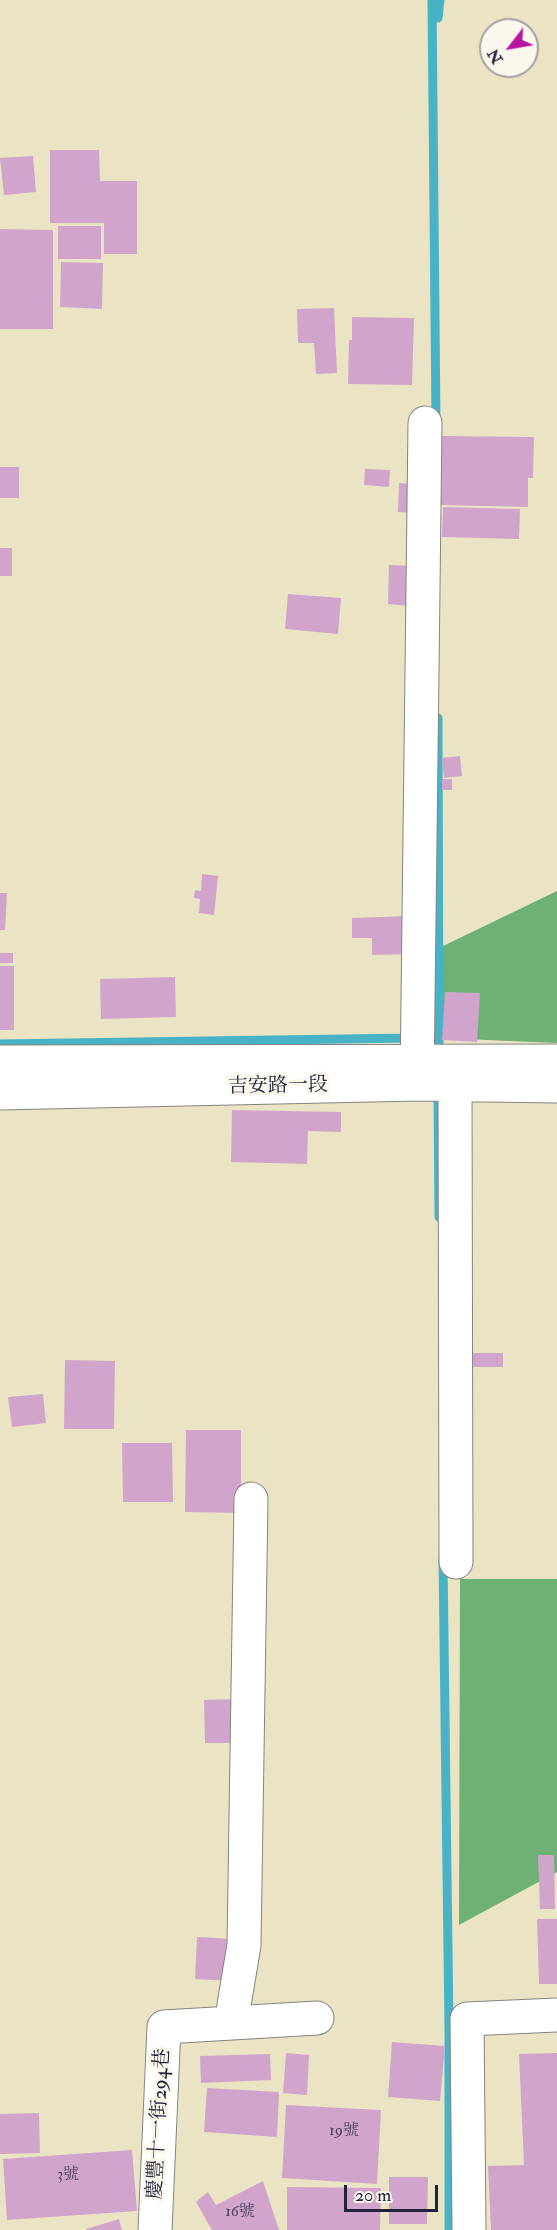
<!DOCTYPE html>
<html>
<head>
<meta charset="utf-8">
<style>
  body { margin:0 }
  #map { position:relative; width:557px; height:2230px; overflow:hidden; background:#ebe4c4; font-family:"IM FELL Double Pica",serif }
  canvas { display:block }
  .north { position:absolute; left:479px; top:18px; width:60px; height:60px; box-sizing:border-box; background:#fbf7ec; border:2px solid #a4a2a5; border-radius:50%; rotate:239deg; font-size:16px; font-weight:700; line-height:24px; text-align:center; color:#22223b }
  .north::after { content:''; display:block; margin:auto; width:21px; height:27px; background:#b5179e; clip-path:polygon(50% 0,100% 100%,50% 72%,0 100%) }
  .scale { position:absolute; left:344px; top:2185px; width:94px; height:27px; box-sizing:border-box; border:3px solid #22223b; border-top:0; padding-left:8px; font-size:18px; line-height:21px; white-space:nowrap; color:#22223b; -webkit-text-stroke:4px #fbf7ec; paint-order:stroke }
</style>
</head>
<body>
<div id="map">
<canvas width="557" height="2230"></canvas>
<div class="north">N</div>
<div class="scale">20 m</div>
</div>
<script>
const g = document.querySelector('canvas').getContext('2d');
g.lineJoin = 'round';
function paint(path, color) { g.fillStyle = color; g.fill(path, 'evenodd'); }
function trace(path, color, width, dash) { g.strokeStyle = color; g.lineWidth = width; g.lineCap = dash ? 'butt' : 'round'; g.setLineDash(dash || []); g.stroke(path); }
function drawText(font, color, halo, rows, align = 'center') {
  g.font = font + ' "IM FELL Double Pica","Noto Serif TC",serif'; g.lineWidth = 6; g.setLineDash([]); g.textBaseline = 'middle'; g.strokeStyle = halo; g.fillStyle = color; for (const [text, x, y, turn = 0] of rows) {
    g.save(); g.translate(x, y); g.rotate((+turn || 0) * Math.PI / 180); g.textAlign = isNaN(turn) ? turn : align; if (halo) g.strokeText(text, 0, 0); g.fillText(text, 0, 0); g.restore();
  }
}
const forest = new Path2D(`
  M557,891v152l-117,-5 -1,-90z
  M460,1579h97v293l-98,53z`);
const stream = new Path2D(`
  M432,0l4,422
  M438,18l2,-18
  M438,718l1,337
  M0,1044l412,-6
  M438,1089l1,128
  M443,1560l6,469v201`);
const building = new Path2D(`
  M50,150h49l1,31h37v73h-33v-31h-54z
  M33,156l3,36 -32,3 -4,-37z
  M58,226h43v33h-43z
  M0,229l53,1v99h-53z
  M61,262l42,1 -1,46 -42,-2z
  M334,308l3,65 -21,1 -2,-31h-16l-1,-34z
  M352,317l62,1 -2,67 -64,-1 1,-44h3z
  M442,436l92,1 -1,41h-5v29l-87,-2z
  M0,467h19v31h-19z
  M365,469l25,1 -1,17 -25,-2z
  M399,483l15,1 -1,29 -15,-1z
  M443,507l77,2 -1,30 -77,-2z
  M0,548h12v28h-12z
  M389,565l23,1 -2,40 -22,-2z
  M288,594l53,4 -3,36 -53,-5z
  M460,756l2,20 -18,2 -2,-20z
  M442,779h10v11h-10z
  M202,874l16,2 -4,39 -15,-2 1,-14 -6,-1 1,-8 6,1z
  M0,893h7l-2,37h-5z
  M409,916l1,38 -38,1v-17h-20v-20z
  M0,953h13v10h-13z
  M0,966h14v64h-14z
  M175,977l1,40 -75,2 -1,-40z
  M445,992l35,1 -3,49 -35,-2z
  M232,1110l109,2v20l-33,-1 -1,33 -76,-2z
  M472,1353h31v14h-31z
  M65,1360l50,1 -1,68h-50z
  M43,1394l3,29 -34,4 -4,-30z
  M186,1430h55v83l-56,-1z
  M122,1443h50l1,59h-50z
  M244,1699l1,44h-40l-1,-43z
  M538,1855h16l1,54h-15z
  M537,1919h20v65h-18z
  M197,1937l39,2 -2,42 -39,-2z
  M392,2042l53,4 -5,55 -52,-4z
  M286,2053l23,2 -2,40 -24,-2z
  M557,2053v177h-66l-3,-64 36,-1 -5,-111z
  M270,2054l1,26 -70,3 -1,-27z
  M207,2088l72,4 -2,45 -73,-5z
  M286,2105l95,5 -4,74 -95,-6z
  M39,2113l1,40 -40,1v-40z
  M132,2150l5,61 -130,9 -4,-61z
  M389,2177h39l-1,47h-38z
  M263,2181l16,49h-67l-16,-28 12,-10 8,13z
  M287,2187l94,1 -1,42h-93z
  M119,2219l3,11h-36v-1z`);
const minor = new Path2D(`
  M0,1062l557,-1
  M417,1084l8,-661
  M455,1084l1,478
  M0,1093l417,-9 140,2
  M231,2023l13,-78 7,-446
  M155,2230l9,-203 153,-9
  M469,2230l-2,-211 90,-4`);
const numberNames = [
  ["19號",344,2132],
  ["3號",68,2176],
  ["16號",240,2213]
];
const streetNames = [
  ["吉安路一段",278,1087,-1],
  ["慶豐十一街294巷",160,2124,-87]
];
paint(forest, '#6eb174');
trace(stream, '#48b3c6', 9);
paint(building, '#d1a4cc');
trace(minor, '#868380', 35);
trace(minor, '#fff', 33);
drawText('16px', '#4e425f', null, numberNames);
drawText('20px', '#22223b', '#fbf7ec', streetNames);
</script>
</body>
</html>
